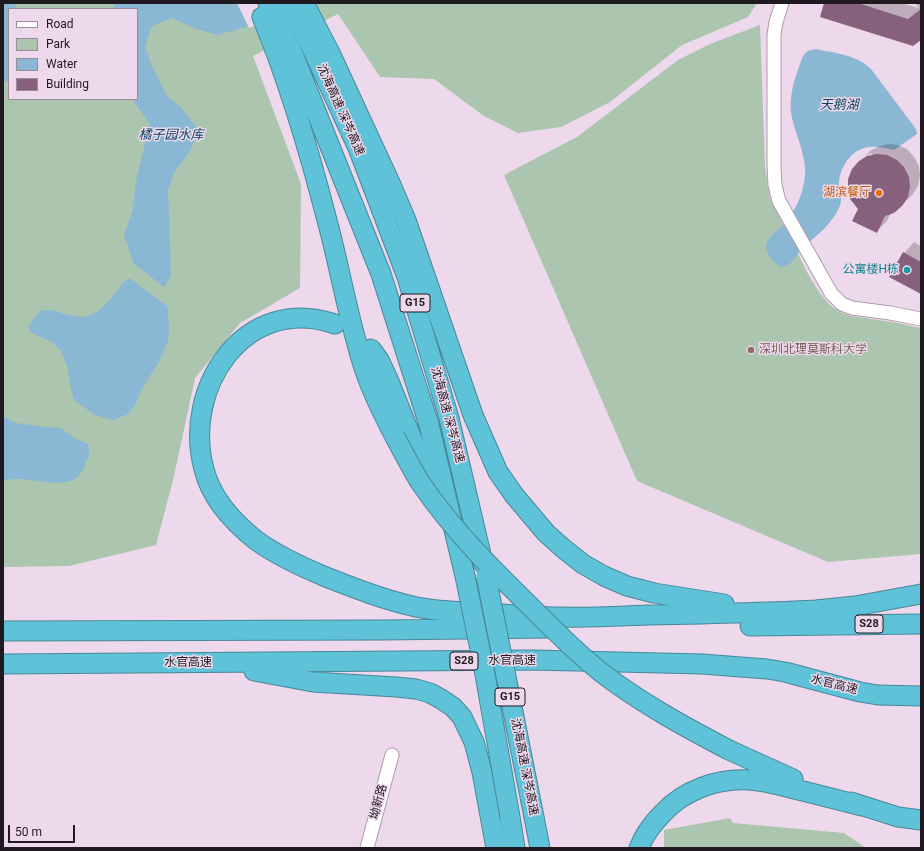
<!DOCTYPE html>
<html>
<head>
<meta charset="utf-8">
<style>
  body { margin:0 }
  #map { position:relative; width:924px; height:851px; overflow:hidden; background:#edd8ec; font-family:Roboto,sans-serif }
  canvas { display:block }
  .frame { position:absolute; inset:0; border:4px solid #201920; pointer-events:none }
  .legend { position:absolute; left:8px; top:8px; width:130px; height:92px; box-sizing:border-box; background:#edd8ec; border:1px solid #9b8c9a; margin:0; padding:5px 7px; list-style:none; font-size:12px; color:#201920 }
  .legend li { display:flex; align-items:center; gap:8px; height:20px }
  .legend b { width:20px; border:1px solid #9b8c9a }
  .scale { position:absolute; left:8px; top:825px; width:67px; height:18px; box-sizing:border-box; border:2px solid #201920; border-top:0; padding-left:5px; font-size:12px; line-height:14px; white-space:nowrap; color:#201920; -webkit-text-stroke:3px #edd8ec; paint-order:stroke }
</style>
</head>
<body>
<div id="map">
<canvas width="924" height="851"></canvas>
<div class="frame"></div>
<ul class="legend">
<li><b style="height:5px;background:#fff"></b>Road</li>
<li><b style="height:11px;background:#abc5ae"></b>Park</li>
<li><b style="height:11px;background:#8ab7d4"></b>Water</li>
<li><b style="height:11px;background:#87607b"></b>Building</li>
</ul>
<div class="scale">50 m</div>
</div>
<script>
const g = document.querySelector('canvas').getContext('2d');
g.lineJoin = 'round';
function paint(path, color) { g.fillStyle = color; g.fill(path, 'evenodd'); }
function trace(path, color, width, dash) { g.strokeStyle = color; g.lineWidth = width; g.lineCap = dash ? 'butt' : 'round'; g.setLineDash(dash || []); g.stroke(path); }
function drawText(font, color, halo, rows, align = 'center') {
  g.font = font + ' Roboto,"Noto Sans SC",sans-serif'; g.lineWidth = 3; g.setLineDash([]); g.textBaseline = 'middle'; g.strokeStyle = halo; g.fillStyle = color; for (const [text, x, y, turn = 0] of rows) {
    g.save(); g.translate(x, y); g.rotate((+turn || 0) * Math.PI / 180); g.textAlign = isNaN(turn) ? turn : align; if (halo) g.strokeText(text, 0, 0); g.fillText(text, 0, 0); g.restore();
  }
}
const green = new Path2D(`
  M3,3h754l-9,14 -66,28 -72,57 -49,25 -43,6 -34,-17 -50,-37 -54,-2 -42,-63 -85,42 48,128 -1,104 -60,35 -45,55 -21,98 -18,69 -87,21 -66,1zM9,9h128v90h-128z
  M760,25l5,143 5,30 38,76 11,18 11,13 10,7 11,4 47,7 23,5v226l-93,8 -191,-81 -133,-306 73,-38 101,-77 32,-16z
  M730,818l3,5 111,10 22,15h-202v-18z`);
const water = new Path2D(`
  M3,3h10l5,6h-9v72l-6,1z
  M117,3h167l-14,15 -27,10 -26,7 -23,-7 -22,-10 -20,8 -7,20 6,18 16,32 13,10 15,20 1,11 -6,14 -16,22 -6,17 3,85 -7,12 -30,-23 -10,-29 8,-23 5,-36 13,-52 -18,-25h5v-90h-25z
  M816,49c19,4 41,6 55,20l45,60 1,5 -23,16c-8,-2 -16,-4 -24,-3 -17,1 -29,18 -31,34 -1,9 5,18 0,27 -9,19 -22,26 -37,41 -7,7 -10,18 -22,18 -5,-4 -14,-13 -14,-20 0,-10 12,-16 18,-23 13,-15 22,-36 21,-56 -1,-17 -9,-33 -13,-50 -4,-17 1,-35 7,-51 4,-11 4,-16 17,-18z
  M127,279h4l36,27 2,21 -1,14 -9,21 -15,23 -10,22 -8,8 -13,5 -18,-5 -21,-15 -4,-15 -3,-19 -6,-15 -9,-9 -22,-10 -1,-7c3,-4 6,-9 10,-13 10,-9 36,12 54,2 15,-8 22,-23 34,-35z
  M3,416l13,7 29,4 16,1 15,11 12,5c3,8 0,13 -3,21 -11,34 -57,7 -82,16z`);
const pier = new Path2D(`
  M237,3h49l-15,17 -22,8z`);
const shadow = new Path2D(`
  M825,3h76l18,5 -4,-5h6v36z
  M889,144l9,1 9,4 7,8 5,9 1,10 -2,10 -5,8 -11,11 -11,8 -4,8 -11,11 -14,-71 10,-6 -1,-2 -6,4 5,-6 9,-5z
  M914,242l7,4v47l-17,-40z`);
const building = new Path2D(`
  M824,3h34l50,16 13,-10v31l-8,6 -93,-29z
  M877,154l10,1 10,5 7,7 5,10 1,10 -2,10 -6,9 -8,7 -9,3 -8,17 -25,-12 6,-12 -8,-10 -2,-10v-10l4,-10 7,-8 8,-5z
  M903,252l18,10v32l-32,-17z`);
const minor = new Path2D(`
  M782,3l-6,19 -2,13v131l1,19 4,16 52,92 11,11 10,4 38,5 31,6
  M367,848l25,-93`);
const highway = new Path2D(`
  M268,3l23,46 90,225 48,151 36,151
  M289,3l20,39 49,106 49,129 42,141 34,145
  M304,3l26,50 62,134 14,33 67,195 25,57 16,23 32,38 18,16 19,15 21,12 23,10 27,7 70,11
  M262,17c28,67 48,137 66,207 13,49 21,99 37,147 8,23 19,45 30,66
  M335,324c-90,-31 -153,64 -131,145 7,29 30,54 53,72 21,15 45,26 69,36 28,11 56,22 86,29 23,6 48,5 72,7 26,1 52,4 77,4 29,1 58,-1 87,-2 56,-1 112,-2 168,-5l39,-4 66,-12
  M371,349l8,11 9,19 49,122
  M750,626l171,-2
  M3,631l380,-1 167,-2
  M3,664l530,-4 169,4 65,5 18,3 75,20 18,3 43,1
  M254,671l59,11 83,5 20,2 14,4 11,6 12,8 9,10 12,25 8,30 14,76
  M729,750l64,29
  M851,802l47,15 23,3
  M510,817l5,31
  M534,817l6,31
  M639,848c5,-13 14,-25 24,-35 21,-23 55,-35 86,-33 18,1 36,7 54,11 20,5 39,10 59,15`);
const highwayBridge = new Path2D(`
  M395,437c9,16 17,33 27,48 32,47 75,89 115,128 21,21 42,42 65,60 39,30 83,54 127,77
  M465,576l19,93 26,148
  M486,576l48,241`);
const markers = [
  [879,193,4,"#e8710a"],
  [907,270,4,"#0f9aa8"],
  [751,350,4,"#8d6e63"]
];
const shields = [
  [415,303,30],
  [869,624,28],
  [464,661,28],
  [510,697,30]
];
const shieldNames = [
  ["G15",415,303],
  ["S28",869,624],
  ["S28",464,661],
  ["G15",510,697]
];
const streetNames = [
  ["沈海高速 深岑高速",340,110,66],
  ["沈海高速 深岑高速",447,415,75],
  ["水官高速",512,661],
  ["水官高速",188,663],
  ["水官高速",834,685,14],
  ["沈海高速 深岑高速",524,767,79],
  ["坳新路",379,802,-75]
];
const foodNames = [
  ["湖滨餐厅",871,193]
];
const cultureNames = [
  ["公寓楼H栋",899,270]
];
const educationNames = [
  ["深圳北理莫斯科大学",759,350]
];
const waterNames = [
  ["天鹅湖",839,106],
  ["橘子园水库",171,136]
];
paint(green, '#abc5ae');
paint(water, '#8ab7d4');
paint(pier, '#edd8ec');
paint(shadow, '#0003');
paint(building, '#87607b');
trace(minor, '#ae9bad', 15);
trace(highway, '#488798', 21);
trace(minor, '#fff', 13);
trace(highway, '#5ec2d9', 19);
trace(highwayBridge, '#488798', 21, []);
trace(highwayBridge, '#5ec2d9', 19);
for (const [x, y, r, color] of markers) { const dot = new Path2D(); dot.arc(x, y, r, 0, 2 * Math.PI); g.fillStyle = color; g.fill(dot); trace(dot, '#edd8ec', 1.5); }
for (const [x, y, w] of shields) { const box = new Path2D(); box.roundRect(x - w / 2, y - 9, w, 18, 3); g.fillStyle = '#edd8ec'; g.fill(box); trace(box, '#201920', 1); }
drawText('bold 11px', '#201920', null, shieldNames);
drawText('12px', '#201920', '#edd8ec', streetNames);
drawText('12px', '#c56008', '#edd8ec', foodNames, 'right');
drawText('12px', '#0d838f', '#edd8ec', cultureNames, 'right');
drawText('12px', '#785e54', '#edd8ec', educationNames, 'left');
drawText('italic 13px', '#0a4461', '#edd8ec', waterNames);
</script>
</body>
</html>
